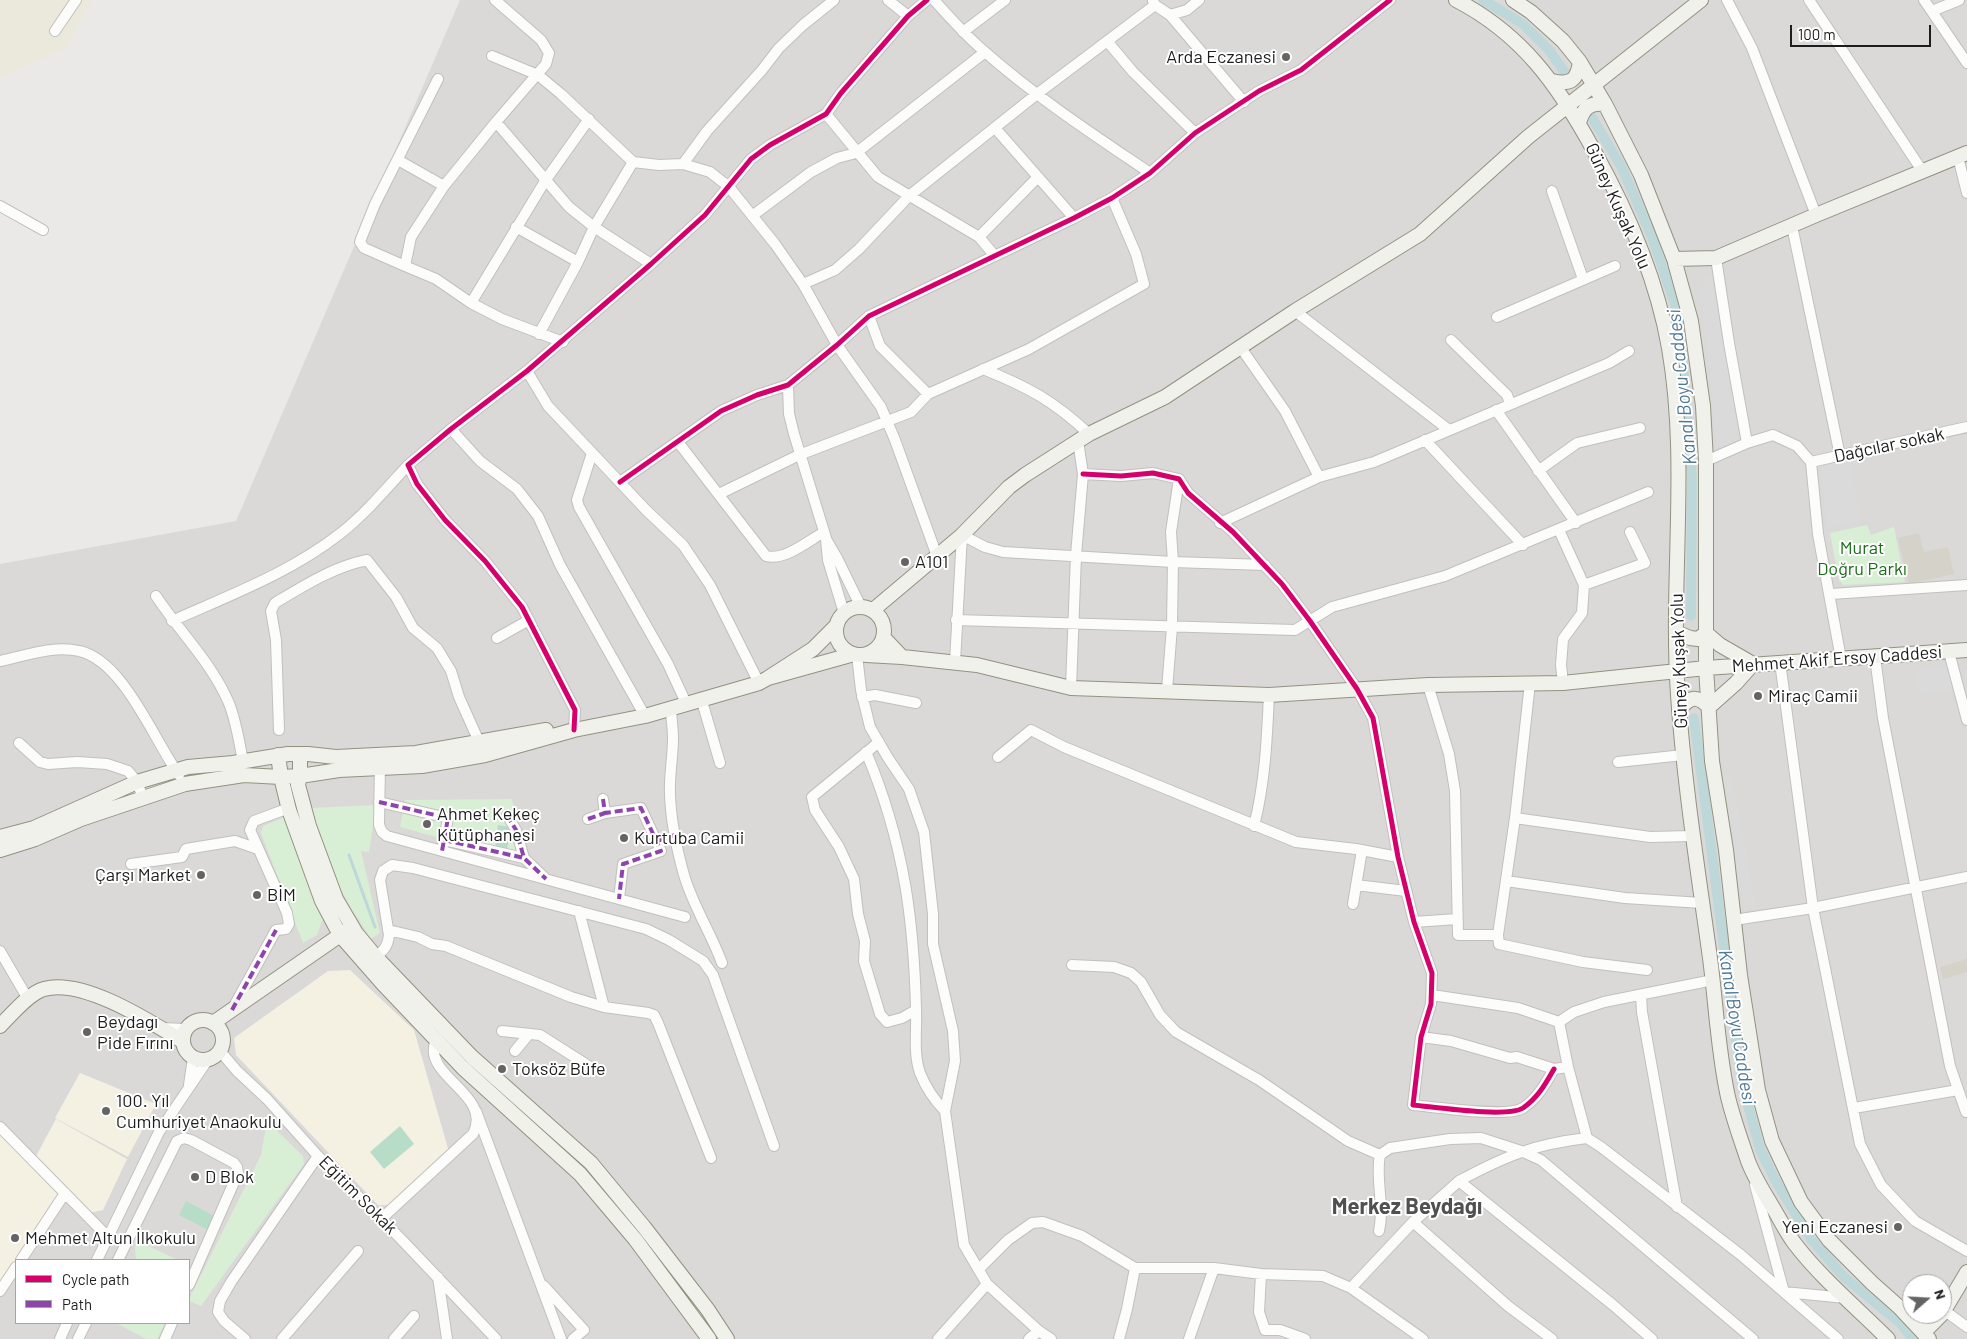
<!DOCTYPE html>
<html>
<head>
<meta charset="utf-8">
<style>
  body { margin:0 }
  #map { position:relative; width:1967px; height:1339px; overflow:hidden; background:#ebe9e7; font-family:Barlow,sans-serif }
  canvas { display:block }
  .legend { position:absolute; left:15px; top:1259px; width:175px; height:65px; box-sizing:border-box; background:#fff; border:1px solid #a5a5a5; margin:0; padding:6px 9px; list-style:none; font-size:15px; color:#1d1d1d }
  .legend li { display:flex; align-items:center; gap:10px; height:25px }
  .legend b { width:25px; border:1px solid #a5a5a5 }
  .north { position:absolute; left:1902px; top:1274px; width:50px; height:50px; box-sizing:border-box; background:#fff; border:1px solid #a5a5a5; border-radius:50%; rotate:71deg; font-size:14px; font-weight:700; line-height:20px; text-align:center; color:#1d1d1d }
  .north::after { content:''; display:block; margin:auto; width:18px; height:22px; background:#656464; clip-path:polygon(50% 0,100% 100%,50% 72%,0 100%) }
  .scale { position:absolute; left:1790px; top:25px; width:141px; height:22px; box-sizing:border-box; border:2px solid #1d1d1d; border-top:0; padding-left:6px; font-size:15px; line-height:18px; white-space:nowrap; color:#1d1d1d; -webkit-text-stroke:4px #fff; paint-order:stroke }
</style>
</head>
<body>
<div id="map">
<canvas width="1967" height="1339"></canvas>
<ul class="legend">
<li><b style="height:6px;background:#d6006c"></b>Cycle path</li>
<li><b style="height:6px;background:#8e44ad"></b>Path</li>
</ul>
<div class="north">N</div>
<div class="scale">100 m</div>
</div>
<script>
const g = document.querySelector('canvas').getContext('2d');
g.lineJoin = 'round';
function paint(path, color) { g.fillStyle = color; g.fill(path, 'evenodd'); }
function trace(path, color, width, dash) { g.strokeStyle = color; g.lineWidth = width; g.lineCap = dash ? 'butt' : 'round'; g.setLineDash(dash || []); g.stroke(path); }
function drawText(font, color, halo, rows, align = 'center') {
  g.font = font + ' Barlow,sans-serif'; g.lineWidth = 4; g.setLineDash([]); g.textBaseline = 'middle'; g.strokeStyle = halo; g.fillStyle = color; for (const [text, x, y, turn = 0] of rows) {
    g.save(); g.translate(x, y); g.rotate((+turn || 0) * Math.PI / 180); g.textAlign = isNaN(turn) ? turn : align; if (halo) g.strokeText(text, 0, 0); g.fillText(text, 0, 0); g.restore();
  }
}
const residential = new Path2D(`
  M460,0h1507v1339h-1967v-775l236,-43zM16,1260h173v63h-173zM1912,1284h30v30h-30z`);
const education = new Path2D(`
  M350,970l64,60 35,122 -58,53h-13l-142,-150 -2,-17 94,-67z
  M80,1073l76,31 -28,53 -73,-39z
  M56,1119l71,40 -24,51 -14,3 -54,-55z
  M0,1130l62,64 -62,88z`);
const construction = new Path2D(`
  M1919,533l5,19 24,-5 6,27 -45,10 -11,-46z
  M1967,959v13l-24,7 -3,-12z`);
const farmland = new Path2D(`
  M0,0h92l-26,47 -66,32z`);
const park = new Path2D(`
  M1867,525l4,10 23,-8 11,55 -62,3 -4,-5 -9,-47z
  M512,799l15,63 -127,-35 5,-27z
  M376,805l-7,47 -8,-1 19,82 -9,6 -20,-31 -21,-38 -19,-62z
  M285,817l38,101 -6,17 -14,8 -42,-110 2,-7z
  M267,1121l36,35 1,8 -103,142 -12,-5v-2l72,-144z
  M138,1241l40,19h-42l-1,-13z
  M116,1323h49l-8,16h-11z`);
const pitch = new Path2D(`
  M498,825l13,2 -4,24 -12,-2z
  M400,1126l14,18 -30,25 -14,-17z
  M186,1201l28,15 -6,14 -29,-15z`);
const parking = new Path2D(`
  M1718,269l25,169 -26,11 -17,-160 6,-13z
  M1848,460l14,60 -35,9 -7,-62z
  M1950,666l4,23 -35,6 -4,-23z
  M1732,774l24,137 -13,-6 -22,-129z
  M1817,942l18,92 -7,2 -18,-93z`);
const stream = new Path2D(`
  M349,855l26,72`);
const canal = new Path2D(`
  M1483,0l40,24 26,26 17,24
  M1591,116l30,50 31,71 27,79 13,162 -1,138
  M1694,718l48,365 18,66 15,31 36,59 32,37 58,48 12,15`);
const street = new Path2D(`
  M495,0l46,40 8,13 -3,11 -50,58 -52,64 -33,51 -6,29 31,13 35,24 31,16 61,23
  M888,0l20,16
  M934,0c16,18 32,36 51,52 51,45 109,83 165,121
  M1727,0l25,48 64,167
  M1809,0l114,172
  M1924,0l43,63
  M1153,1l2,4 15,10 74,87
  M1932,11l27,-11
  M1170,15l17,-5 12,-10
  M55,31l21,-31
  M963,32l42,-32
  M1107,41l26,31 62,61
  M492,56l46,19 23,19 72,68 26,3 24,-1 27,8 19,15 46,57 28,40 34,61 44,62 14,33 42,116
  M826,114l52,63 101,60 16,19
  M496,122l73,85 25,20 57,37
  M995,128l79,90
  M1958,157l9,36
  M398,160l46,26
  M683,164l24,-33 55,-61 17,-22 24,-23 31,-25
  M1552,191l31,88
  M0,206l43,24
  M752,216l59,-44 26,-14 19,-5 129,-101
  M1792,226l48,230
  M516,227l62,35
  M979,237l59,-60
  M1716,258l13,85 18,100
  M405,266l-41,-18 -4,-6 1,-3 14,-35 63,-125
  M803,284l32,-14 24,-21 50,-53 128,-102 118,-89
  M471,303l74,-122 44,-62
  M1295,311l154,119
  M869,316l11,30 48,48
  M1497,317l118,-51
  M539,334l39,-72 16,-35 39,-65
  M1451,340l56,55 3,8
  M1241,348l44,63 34,66
  M983,369c45,18 71,32 106,65
  M527,371l21,35 98,104 37,35 27,40 49,98
  M788,385l1,29 5,20 32,104
  M1496,410l80,113
  M451,429l29,32 37,28 21,27 22,49 85,151
  M1425,440l98,105
  M678,442l88,114c19,5 42,-15 58,-24
  M592,453l-15,47 2,7 89,157 18,39
  M1706,461l41,-18 26,-8 24,11 14,16 7,72 23,125
  M1811,462l156,-35
  M1538,471l39,-28 63,-15
  M1083,474l38,2 32,-3 26,6 9,14 45,39 49,52 28,37 47,68 16,29 25,139 16,65 18,51 -1,31 -10,33 -8,68c22,2 94,13 110,3 15,-10 23,-25 31,-39
  M620,482l101,-71 36,-16 31,-10 49,-40 32,-29 205,-98 38,-20 38,-25 45,-40 64,-42 42,-21 89,-70
  M719,494l80,-39 112,-43 17,-18 101,-45 115,-65 -8,-30 -24,-56
  M1220,523l99,-46 55,-15 235,-99 20,-12
  M1559,530l25,55 -2,28 -19,26 -2,26 2,18
  M1584,585l61,-22 -15,-31
  M1831,594l136,-9
  M156,596c23,35 55,66 72,105 8,18 11,41 15,60
  M844,613l-16,-53 -2,-21 11,19 24,49
  M956,620l339,10 37,-23 113,-31 203,-84
  M172,621c58,-26 118,-48 169,-88 25,-20 46,-45 67,-68
  M497,638l32,-18
  M1949,652l18,68
  M857,655l4,35 9,37 18,31 21,31 15,43 9,82v30l20,87 2,30 -10,50 19,134 23,39 52,47 12,8
  M1875,657l8,61 67,348 16,46
  M0,661c25,-5 53,-16 79,-10 44,9 75,89 100,124
  M955,662l7,-127 23,12 18,5 170,10 92,3
  M1780,662l33,246 47,236 21,41 34,36 52,30
  M1530,683l-15,135 -17,117 1,9 84,18 64,8
  M1428,685l21,69 6,37 3,144h40
  M1071,688l5,-133 7,-81 -5,-33
  M1167,690l5,-63 1,-65 -2,-30 8,-53
  M862,697l13,-2 41,8
  M701,698l19,65
  M671,707c0,10 2,21 2,31 0,19 -4,38 -3,57 1,26 7,55 14,80 9,31 27,58 38,88
  M279,730l-3,-90 -5,-29 4,-8c30,-18 58,-36 92,-43l29,37 17,31 24,20 14,23 8,26 26,58
  M574,730l1,-20 -53,-103 -37,-46 -40,-41 -28,-36 -9,-19 43,-36 76,-58 124,-107 54,-49 46,-56 19,-14 56,-31 15,-21 67,-77 19,-16
  M879,742l-67,55 3,13 24,37 15,32 4,35 7,27 -1,20 16,53 7,8 15,-4 14,-8
  M19,743l21,19 8,2 29,-2 30,2 21,7 9,11 6,16
  M866,752c18,42 31,87 39,132 7,41 10,84 11,125 1,21 -3,44 4,64 6,15 15,28 25,38
  M998,757l33,-27 33,17 232,95 60,7 42,8
  M1618,762l65,-7
  M380,763l-1,62 3,7 5,4 298,81
  M603,799l2,14 36,-5 20,43 -38,13 -4,35
  M379,802l69,16 -6,33
  M507,815l9,15 8,28 21,20
  M1515,818l135,19 42,-1
  M588,819l17,-6
  M1254,826c11,-43 13,-87 15,-131
  M444,840l80,18
  M131,864l51,-7 4,-8 49,-8 23,8
  M1506,881l119,17 77,5
  M1356,885l50,6
  M1353,904l9,-54
  M579,911l25,96
  M1734,920l79,-12 154,-31
  M1414,922l43,-3
  M388,930l30,7 14,7 14,2 125,51 33,10 44,6 6,2 4,8 53,135
  M0,951l28,48
  M376,957c8,-7 12,-11 13,-22l-9,-55 3,-9 9,-6 21,3 233,61 23,11 34,21 10,14 61,171
  M1072,965l42,2 17,6 10,9 19,33 16,17 83,48 89,61 32,14
  M1432,995l86,13 41,14
  M1641,995l1,17 35,195
  M233,1008l43,-78 10,-1 3,-5 -2,-11 -37,-83 4,-9 35,-13
  M161,1028l25,1
  M502,1031l38,4 55,35
  M1421,1037l30,4 59,17 7,-1 37,12 14,-2 19,71
  M220,1051l17,20 30,28 51,57 82,82 96,101
  M515,1051l14,-17
  M1568,1067l-9,-45 15,-10 30,-10 109,-22
  M189,1085l4,-27
  M1854,1108l104,-18
  M476,1111l85,228
  M0,1127l108,110
  M1459,1181c46,-25 76,-37 128,-43l14,9 140,108 97,84
  M1755,1185l29,107 62,6
  M381,1219l92,-85c21,-40 -53,-58 -37,-94
  M1413,1222l95,84 44,33
  M1379,1231c6,-26 -4,-51 1,-76l10,-7 60,-9 31,-1 40,13 20,9 212,179
  M21,1260l44,-67
  M97,1260l62,-128 48,-71
  M118,1260l59,-119 7,-3 7,2 43,23 3,4 1,6 -49,112
  M979,1269l29,-29 24,-17 11,-1 39,14 53,32h79l47,6 62,2 28,12 62,-66 46,-41 154,124 39,34
  M1261,1274l-2,38 6,18h15l25,9
  M438,1277l9,62
  M544,1286l40,44 -11,9
  M1351,1288l72,51
  M0,1291l16,-24
  M1945,1311l22,16
  M60,1339l7,-16
  M78,1339l8,-16
  M165,1339l7,-16
  M245,1339l-21,-18 -6,-9 2,-11 11,-19 87,-126
  M282,1339l76,-88
  M394,1339l20,-23
  M938,1339l49,-55
  M1029,1339l10,-8
  M1119,1339l8,-30 8,-41
  M1189,1339l25,-71`);
const secondary = new Path2D(`
  M1456,0c66,34 102,85 137,149 34,61 64,130 76,199 20,114 1,232 9,347 6,88 20,176 32,263 6,46 8,94 18,139 5,21 13,43 20,64 6,16 15,30 24,45 8,13 14,26 23,38 27,35 62,64 93,95
  M1513,0l18,12 32,29 17,21 25,42 36,71 33,84 17,62 12,85 3,55v207l6,93 14,89 14,125 18,115 14,51 29,61 28,38 43,43 27,24 30,32
  M1552,81c18,4 25,0 28,-19
  M1579,123c4,-15 11,-21 26,-19
  M1674,259l42,-1 100,-43 151,-62
  M836 631a24 24 0 1 1 48 0a24 24 0 1 1-48 0Z
  M873,610l89,-75 47,-48 16,-12 64,-41 76,-37 130,-86 125,-77 108,-97 173,-137
  M836,626l-23,23 -45,29 86,-24
  M1676,632l14,6 8,1 8,-6 14,12 33,19 -17,19 -27,24c-12,-12 -19,-11 -30,3
  M866,655l36,2 -18,-19
  M902,657l75,8 94,23 198,7 159,-10 135,-2 143,-15 261,-18
  M278,755l3,22 8,33 33,91 18,34 43,49 80,84 117,106 55,65 74,100
  M300,755v21l-2,9 11,41 27,73 20,34 20,24 96,100 119,106 53,64 64,83 19,29
  M0,837l34,-9 103,-46 51,-15 45,-4 55,-9h20l28,3 80,-4 130,-23
  M0,850l35,-11 46,-20 104,-35 59,-9 37,2 19,-1 39,-6 83,-4 63,-11 89,-25 71,-14 114,-33 9,-5
  M183 1040a20 20 0 1 1 40 0a20 20 0 1 1-40 0Z
  M213,1023l133,-92
  M0,1026c11,-11 29,-33 44,-37 39,-11 105,32 138,52
  M1942,1314l25,-42
  M1924,1332l18,-18`);
const quiet = new Path2D(`
  M603,799l2,14 36,-5 20,43 -38,13 -4,35
  M379,802l69,16 -6,33
  M507,815l9,15 8,28 22,21
  M588,819l17,-6
  M444,840l80,18
  M657,841l18,-6
  M232,1010l44,-80`);
const cycleway = new Path2D(`
  M1083,474l38,2 32,-3 26,6 9,14 45,39 49,52 28,37 47,68 16,29 25,139 16,65 18,51 -1,31 -10,33 -8,68c22,2 94,13 110,3 15,-10 23,-25 31,-39
  M620,482l101,-71 36,-16 31,-10 49,-40 32,-29 205,-98 38,-20 38,-25 45,-40 64,-42 42,-21 89,-70
  M574,730l1,-20 -53,-103 -37,-46 -40,-41 -28,-36 -9,-19 43,-36 76,-58 124,-107 54,-49 46,-56 19,-14 56,-31 15,-21 67,-77 19,-16`);
const markers = [
  [1286,57,5,"#656464"],
  [905,562,5,"#656464"],
  [1758,696,5,"#656464"],
  [427,824,5,"#656464"],
  [624,838,5,"#656464"],
  [201,875,5,"#656464"],
  [257,895,5,"#656464"],
  [87,1032,5,"#656464"],
  [502,1069,5,"#656464"],
  [106,1111,5,"#656464"],
  [195,1177,5,"#656464"],
  [1898,1227,5,"#656464"],
  [15,1238,5,"#656464"]
];
const poiNames = [
  ["Arda Eczanesi",1276,57,"right"],
  ["A101",915,562],
  ["Miraç Camii",1768,696],
  ["Ahmet Kekeç",437,814],
  ["Kütüphanesi",437,835],
  ["Kurtuba Camii",634,838],
  ["Çarşı Market",191,875,"right"],
  ["BİM",267,895],
  ["Beydagı",97,1022],
  ["Pide Fırını",97,1043],
  ["Toksöz Büfe",512,1069],
  ["100. Yıl",116,1101],
  ["Cumhuriyet Anaokulu",116,1122],
  ["D Blok",205,1177],
  ["Yeni Eczanesi",1888,1227,"right"],
  ["Mehmet Altun İlkokulu",25,1238]
];
const streetNames = [
  ["Güney Kuşak Yolu",1618,206,66],
  ["Dağcılar sokak",1889,445,-12],
  ["Mehmet Akif Ersoy Caddesi",1837,659,-4],
  ["Güney Kuşak Yolu",1679,661,-92],
  ["Eğitim Sokak",358,1195,45]
];
const parkNames = [
  ["Murat",1862,548],
  ["Doğru Parkı",1862,569]
];
const waterNames = [
  ["Kanal Boyu Caddesi",1682,387,-96],
  ["Kanal Boyu Caddesi",1737,1027,81]
];
const districtNames = [
  ["Merkez Beydağı",1407,1207]
];
paint(residential, '#dad9d8');
paint(education, '#f4f1e3');
paint(construction, '#d4d2c9');
paint(farmland, '#eae9db');
paint(park, '#d8eed5');
paint(pitch, '#b7ddc9');
paint(parking, '#dbdada');
trace(stream, '#bed8da', 3);
trace(canal, '#bed8da', 10);
trace(street, '#c1c0bf', 12);
trace(secondary, '#939281', 16);
trace(street, '#fcfcfb', 10);
trace(secondary, '#f1f1eb', 14);
trace(quiet, '#8e44ad', 4, [8, 4]);
trace(cycleway, '#d6006c', 5);
for (const [x, y, r, color] of markers) { const dot = new Path2D(); dot.arc(x, y, r, 0, 2 * Math.PI); g.fillStyle = color; g.fill(dot); trace(dot, '#fff', 2); }
drawText('18px', '#1d1d1d', '#fff', poiNames, 'left');
drawText('18px', '#1d1d1d', '#fff', streetNames);
drawText('18px', '#1b6e19', '#fff', parkNames);
drawText('italic 19px', '#4f7893', '#fff', waterNames);
drawText('bold 22px', '#505050', '#fff', districtNames);
</script>
</body>
</html>
